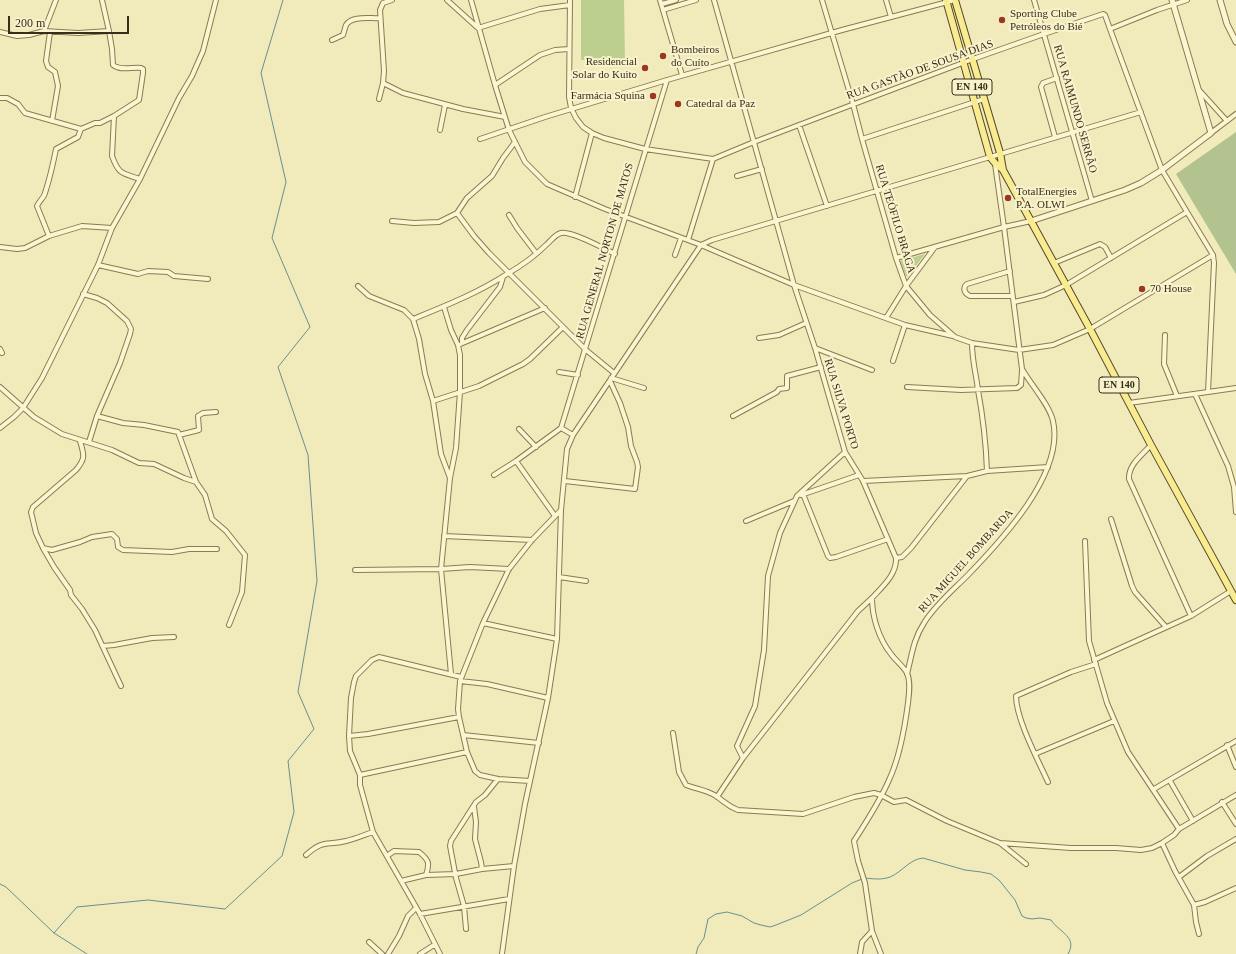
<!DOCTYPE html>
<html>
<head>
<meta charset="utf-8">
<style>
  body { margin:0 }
  #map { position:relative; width:1236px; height:954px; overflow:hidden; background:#f1ebbc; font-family:Georgia,serif }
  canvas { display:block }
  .scale { position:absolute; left:8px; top:16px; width:121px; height:18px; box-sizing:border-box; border:2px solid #372e1a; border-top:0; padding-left:5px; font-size:12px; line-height:14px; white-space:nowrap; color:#372e1a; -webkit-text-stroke:3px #f8f3cc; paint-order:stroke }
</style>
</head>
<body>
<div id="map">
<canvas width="1236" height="954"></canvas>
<div class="scale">200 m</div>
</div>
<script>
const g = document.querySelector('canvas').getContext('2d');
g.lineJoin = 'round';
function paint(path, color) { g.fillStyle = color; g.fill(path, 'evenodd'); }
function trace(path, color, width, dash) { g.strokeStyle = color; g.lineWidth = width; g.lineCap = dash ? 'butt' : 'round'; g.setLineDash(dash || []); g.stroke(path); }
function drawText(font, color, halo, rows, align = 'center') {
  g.font = font + ' Georgia,serif'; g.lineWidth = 4; g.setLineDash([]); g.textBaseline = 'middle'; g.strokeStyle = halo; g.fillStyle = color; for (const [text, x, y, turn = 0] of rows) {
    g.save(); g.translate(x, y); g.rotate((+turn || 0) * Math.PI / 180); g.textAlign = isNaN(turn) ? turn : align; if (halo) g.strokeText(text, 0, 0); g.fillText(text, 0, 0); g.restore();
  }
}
const green = new Path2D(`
  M581,0h43l1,60h-44z
  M925,254l-17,22h-2l-6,-15z`);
const cemetery = new Path2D(`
  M1236,132v142l-60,-100z`);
const stream = new Path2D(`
  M865,878c8,1 17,2 25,-1 12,-5 20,-18 33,-19l42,12 16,2 10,2 8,6 16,20 7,16 4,2 6,1 8,-1 11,2c9,13 27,17 17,34
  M0,884l6,3 48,46 33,21
  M54,933l23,-26 71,-7 77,9 57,-53 12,-44 -6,-51 26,-32 -16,-37 19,-111 -9,-126 -30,-88 32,-40 -38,-89 14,-56 -25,-109 22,-73
  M696,954l2,-7 6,-9 4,-19 8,-5 11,-2 15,4 12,7 7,2 9,2 6,-2 25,-10 51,-32 10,-4`);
const minor = new Path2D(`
  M447,0l31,28 62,-19 30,-4
  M471,0l24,85 14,45 16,32 22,22 58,25 96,36 93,40 111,40 48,11
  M570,0l-1,97 2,11 5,10 7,9 9,6 12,5 41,11 68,10 41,-17 219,-83 71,-25 59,-20 2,1 5,14 52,141 25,42
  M660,0l22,75
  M714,0l80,285 21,63 30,104 18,29 33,77c1,16 -13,28 -24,40 0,19 7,41 19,56 5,7 12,12 16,19 4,9 2,21 1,30 -3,23 -9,56 -19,77 -9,21 -22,41 -35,61l4,20 7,22 7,48 9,23
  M822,0l31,104 9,35 34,119 10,28 24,29 25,22 17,6 47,7 34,-5 37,-16 123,-74 -26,-43 -121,73 -22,10 -30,7
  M886,0l5,17
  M1034,0l58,201
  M662,4l14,-4
  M663,10l33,-10
  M1110,29l47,-19 30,-10
  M44,31l12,-31
  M0,32l17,4 12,-1 15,-4 34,2 31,-2 -7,-31
  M50,32l-4,29 2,6 7,5 3,14 -6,35
  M332,40l11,-5c1,-3 2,-7 3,-10 6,-10 25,-6 34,-7
  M383,83l20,10 60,16 42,8
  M495,85l45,-30 15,-5 14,-1
  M1199,90l28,31
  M0,98h7l11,6 7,9 56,16 14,-6h5l14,-7 25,-16 4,-27v-4l-2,-1c-9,-1 -21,3 -28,-3l-1,-16 -3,-18
  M379,99l4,-16 1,-12 -4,-61 3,-7 9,-3
  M114,116l-2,40c7,19 10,17 28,23
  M799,125l28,81
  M440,130l5,-25
  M1211,133l25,-19
  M1055,137l-14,-50 2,-4 14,-5
  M480,139l65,-22 122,-37 175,-50 113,-30
  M862,139l122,-40
  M737,176l25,-7
  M575,197l17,-64
  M457,213l17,23 15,17 97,97 28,23
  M509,215l8,13 19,25
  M392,221l22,2 25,-1 18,-9 10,-15 25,-22 11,-18 12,-16
  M49,236l-12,-30c2,-5 7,-8 8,-13 5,-15 8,-29 11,-44l22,-12 3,-8
  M688,240l25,-81
  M0,247l17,2 8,-1 24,-12 33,-10 30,2
  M675,255l6,-17
  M896,258l108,-31 27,-6
  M1054,263l46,-19 5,3 6,11
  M98,265l40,9 10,-3 20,1 6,4 34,3
  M1010,271l-43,13 -2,2c-2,5 1,8 5,10h42
  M358,286l11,10 35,14 9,9 6,20 6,35 8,27 8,53 9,24
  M83,294l14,4 10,5 20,18 4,8 -1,5 -10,29 -23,53 -8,26
  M444,307l7,23 7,15 2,10v37l-4,56 -6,30 -9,91 10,105
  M886,318l20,-32 29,-39
  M413,319c32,-13 65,-26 94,-45 14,-8 28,-18 39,-29 5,-4 8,-10 15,-12 11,-2 42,15 54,21
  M1165,335l-1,29 13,32
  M759,338l20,-3 27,-12
  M462,343v-5l5,-8 33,-43 3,-10
  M972,343c0,18 4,30 6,47 5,27 8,54 9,81
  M458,345l87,-37
  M815,348l57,22
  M0,349l2,4
  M893,361l12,-36
  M559,372l19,3
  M611,378l33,10
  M0,387l34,30 28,17 50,16 27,13 15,1 30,14 12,4
  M907,387l54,3 56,-2 4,-3 1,-14
  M1208,392l28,-4
  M1195,394l33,72 6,21 2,25
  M433,401l46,-15 44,-22 7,-5 33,-32
  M1129,403l79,-11 6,-129 -1,-8
  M97,416l26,7 21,2 34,7 18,50 9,13 7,24 14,12 19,24 -3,37 -13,33
  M733,416l44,-24 2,-3 8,-1v-12l34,-9
  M0,428l14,-11 9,-9 19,-30 56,-113 14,-37 28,-49 39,-81 13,-22 11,-25 13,-51
  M561,428l106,-348
  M561,428l12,7
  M519,429l17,18
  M179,435l20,-5 -1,-14 5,-3 13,-1
  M80,441c4,14 6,17 -4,29l-43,37 -2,5 5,21 7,15 11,19 16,23 1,5 11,14 13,21 26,56
  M1151,445c-9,10 -23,20 -22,34l62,137
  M516,461l39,55
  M494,475l22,-14 45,-33
  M967,476l20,-5 61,-4
  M565,481l70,8 3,-22 -1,-5 -6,-16 -3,-19 -8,-24 -10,-22
  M863,481l104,-5 -56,72 -9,9 -6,1
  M803,494l25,62 2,2 6,-1 52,-18
  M801,495l58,-20
  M1111,519l21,67 3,6 31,35
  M746,521l48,-20
  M444,536l88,4
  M1085,541l4,100 18,62 21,49 51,77
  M43,548l9,2 28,-8 12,-5 20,-3 5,5 1,8 5,3 49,2 17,-3h28
  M355,570l86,-1 29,-2 39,2
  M559,577l27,4
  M483,623l74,16
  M103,646l11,-1 38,-7 22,-1
  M1094,660l97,-44 40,-25
  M907,674c5,-19 6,-34 17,-51 11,-18 29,-33 43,-47 34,-35 98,-103 86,-155 -4,-17 -22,-36 -31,-52l-18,-142 -9,-63
  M460,681l27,3 61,14
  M673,733l6,39 7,13c10,4 21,5 30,11 9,6 11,10 22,14l65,4 51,-17 20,-4 7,2 13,7 12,-2 41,21 53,22 71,5h45l25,2 11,-2 10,-5 12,-8 5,-6 57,-34
  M463,735l76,8
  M349,736l19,-2 91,-17
  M1227,745l9,22
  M1035,754l79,-33
  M743,758l-6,-12 18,-40 9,-56 4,-74 12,-43 17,-37 48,-44
  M360,775l107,-23
  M530,781l-32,-2 -18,-4 -5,-4 -8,-19 -8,-35 -1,-8 2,-28 23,-58 26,-54 23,-29 29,-30
  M1170,781l23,40
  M1048,782c-10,-22 -32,-63 -32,-86l55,-24 25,-8
  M1154,789l82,-48
  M717,797l26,-39 115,-147 14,-13
  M1222,802l14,22
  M474,807l2,15 -1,17 6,23 1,7
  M1000,843l26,21
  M1162,843l13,28 19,34 11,-3 31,-14
  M306,855c18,-16 20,-9 40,-14 9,-2 18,-6 27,-9
  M387,856l7,-5 25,1c10,8 11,11 7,23
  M1179,877l28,-21 29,-17
  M401,881l25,-6 30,-1 26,-5 32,-3
  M1194,905l2,17 3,12
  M420,914l89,-15
  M466,929l-2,-23 -8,-28 -6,-32 1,-5 25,-39 9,-7 13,-16
  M369,942l13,12
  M388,954l11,-18 9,-20 8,-8
  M420,954l14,-9
  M440,954l-20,-40 -47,-82 -13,-47v-10l-10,-24 -1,-15 2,-38 3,-16 2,-6 16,-16 7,-3 82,20
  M502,954l12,-88 11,-62 23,-106 9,-59 4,-129 6,-61 6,-14 128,-190 11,-5 429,-128
  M860,954l2,-12 10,-11`);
const tertiary = new Path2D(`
  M1220,0l7,24 9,18
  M1031,221l94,-31 16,-7 21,-13 49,-37 -39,-133`);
const primary = new Path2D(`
  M946,0l44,157 5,6 8,7 87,159 61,116 85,155
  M955,0l45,153 3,17`);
const markers = [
  [1002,20,4,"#9c3720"],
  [663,56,4,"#9c3720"],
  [645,68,4,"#9c3720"],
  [653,96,4,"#9c3720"],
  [678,104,4,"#9c3720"],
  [1008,198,4,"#9c3720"],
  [1142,289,4,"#9c3720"]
];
const shields = [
  [972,87,40],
  [1119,385,40]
];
const shieldNames = [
  ["EN 140",972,87],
  ["EN 140",1119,385]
];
const poiNames = [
  ["Sporting Clube",1010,14],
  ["Petróleos do Bié",1010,27],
  ["Bombeiros",671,50],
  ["do Cuíto",671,63],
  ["Residencial",637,62,"right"],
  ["Solar do Kuito",637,75,"right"],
  ["Farmácia Squina",645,96,"right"],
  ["Catedral da Paz",686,104],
  ["TotalEnergies",1016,192],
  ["P.A. OLWI",1016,205],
  ["70 House",1150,289]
];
const streetNames = [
  ["RUA GASTÃO DE SOUSA DIAS",920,70,-20],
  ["RUA RAIMUNDO SERRÃO",1075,109,74],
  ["RUA TEÓFILO BRAGA",895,219,73],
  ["RUA GENERAL NORTON DE MATOS",605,251,-74],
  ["RUA SILVA PORTO",841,404,73],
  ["RUA MIGUEL BOMBARDA",966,561,-48]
];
paint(green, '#bccf8f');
paint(cemetery, '#b3c390');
trace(stream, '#678f8d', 1);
trace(minor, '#897a54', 6);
trace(tertiary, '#897a54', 7);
trace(primary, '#564729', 8);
trace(minor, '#fbf6cf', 4);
trace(tertiary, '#fbf6cf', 5);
trace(primary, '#f8eb90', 6);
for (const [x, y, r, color] of markers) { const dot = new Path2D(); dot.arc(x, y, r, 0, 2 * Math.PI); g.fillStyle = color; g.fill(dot); trace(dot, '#f8f3cc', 1.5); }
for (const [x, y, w] of shields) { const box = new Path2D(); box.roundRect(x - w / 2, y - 8, w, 16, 3); g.fillStyle = '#f8f3cc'; g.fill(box); trace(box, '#372e1a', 1); }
drawText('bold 10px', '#372e1a', null, shieldNames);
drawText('11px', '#372e1a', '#f8f3cc', poiNames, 'left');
drawText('11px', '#372e1a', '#f8f3cc', streetNames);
</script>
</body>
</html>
